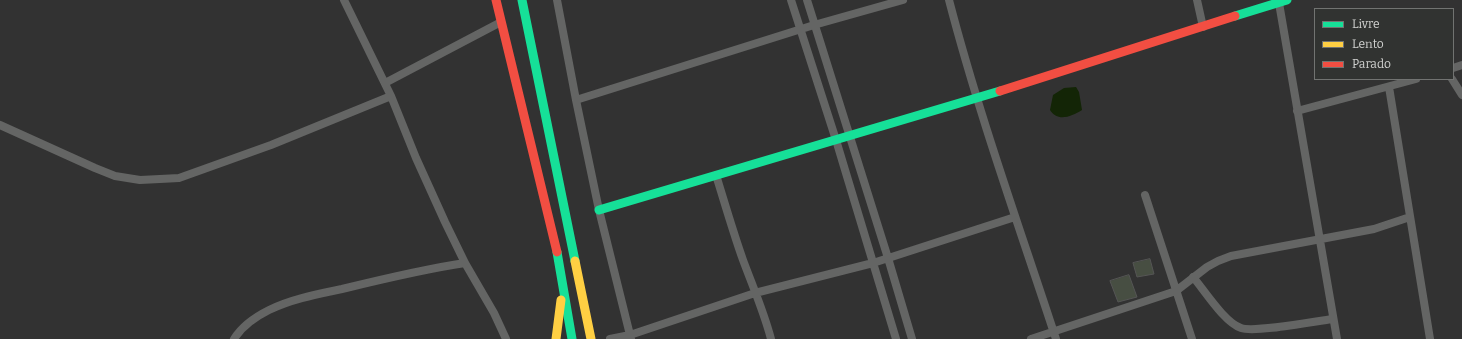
<!DOCTYPE html>
<html>
<head>
<meta charset="utf-8">
<style>
  body { margin:0 }
  #map { position:relative; width:1462px; height:339px; overflow:hidden; background:#323232; font-family:Bitter,serif }
  canvas { display:block }
  .legend { position:absolute; left:1314px; top:8px; width:140px; height:72px; box-sizing:border-box; background:#313331; border:1px solid #717371; margin:0; padding:5px 7px; list-style:none; font-size:12px; color:#d2d3d1 }
  .legend li { display:flex; align-items:center; gap:8px; height:20px }
  .legend b { width:20px; border:1px solid #717371 }
</style>
</head>
<body>
<div id="map">
<canvas width="1462" height="339"></canvas>
<ul class="legend">
<li><b style="height:5px;background:#16e098"></b>Livre</li>
<li><b style="height:5px;background:#ffcf43"></b>Lento</li>
<li><b style="height:5px;background:#f24e42"></b>Parado</li>
</ul>
</div>
<script>
const g = document.querySelector('canvas').getContext('2d');
g.lineJoin = 'round';
function paint(path, color) { g.fillStyle = color; g.fill(path, 'evenodd'); }
function trace(path, color, width, dash) { g.strokeStyle = color; g.lineWidth = width; g.lineCap = dash ? 'butt' : 'round'; g.setLineDash(dash || []); g.stroke(path); }
const water = new Path2D(`
  M1076,87l3,5 3,18c-11,7 -25,12 -32,0l3,-15 11,-7z`);
const building = new Path2D(`
  M1150,259l4,15 -17,3 -4,-14z
  M1129,275l8,22 -19,5 -8,-21z`);
const street = new Path2D(`
  M344,0l47,96 25,62 29,64 20,41 29,50 12,26
  M557,0l19,100 23,110 32,129
  M791,0l45,140 60,199
  M807,0l81,258 24,81
  M949,0c30,115 70,226 107,339
  M1197,0l6,27
  M1279,3l58,336
  M1453,68l9,-3
  M1452,79l10,16
  M385,83l116,-61
  M1389,87l41,252
  M576,100l238,-75 89,-25
  M1297,111l119,-32
  M0,125l95,43 20,8 25,4 20,-1 19,-1 92,-33 120,-49
  M716,175c9,29 17,57 27,85 10,27 21,52 28,79
  M1145,195l47,144
  M1193,277c12,14 31,45 48,51 14,5 75,-7 92,-9
  M234,339c8,-13 21,-22 35,-29 22,-11 49,-16 73,-21 41,-10 82,-20 123,-26
  M610,339l20,-4 125,-42 118,-30 142,-46
  M1031,339l145,-48 31,-24 11,-6 13,-5 143,-27 36,-12`);
const fast = new Path2D(`
  M522,0l53,261
  M1235,16l52,-16
  M599,210l401,-119
  M557,252l15,87`);
const slow = new Path2D(`
  M575,261l16,78
  M556,339l5,-39`);
const jam = new Path2D(`
  M496,0l61,252
  M1000,91l235,-75`);
paint(water, '#132506');
paint(building, '#474e42');
trace(building, '#555', 1);
trace(street, '#646564', 8);
trace(fast, '#16e098', 9);
trace(slow, '#ffcf43', 9);
trace(jam, '#f24e42', 9);
</script>
</body>
</html>
